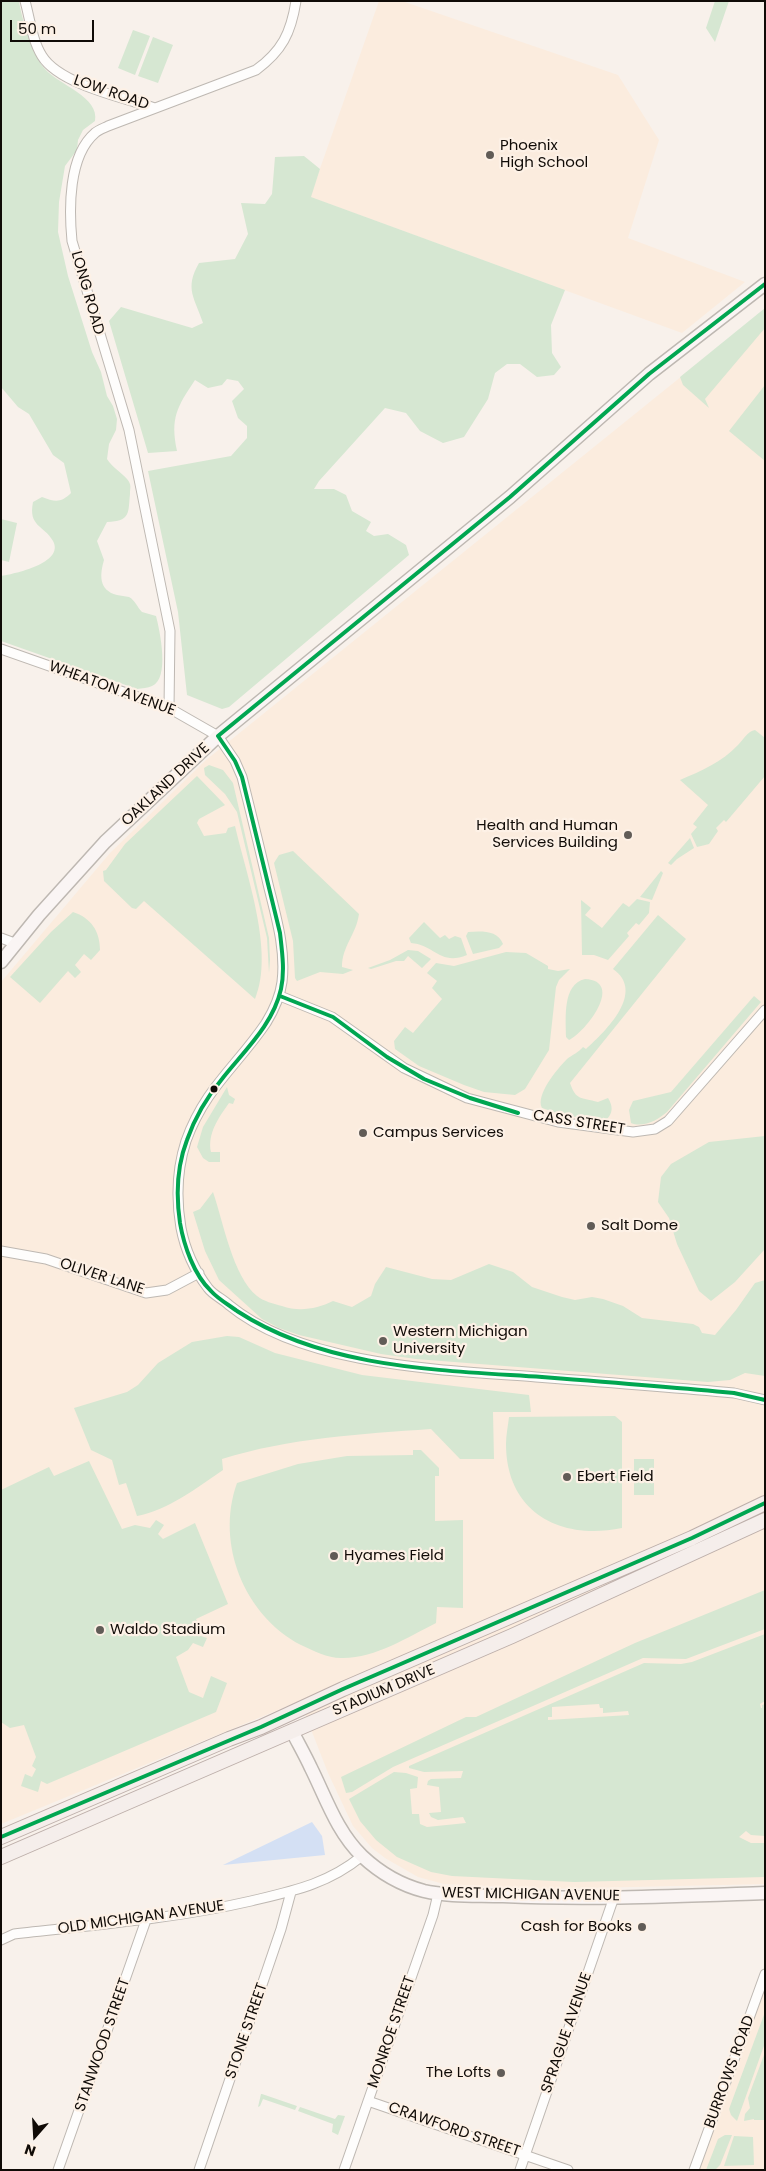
<!DOCTYPE html>
<html>
<head>
<meta charset="utf-8">
<style>
  body { margin:0 }
  #map { position:relative; width:766px; height:2171px; overflow:hidden; background:#f8f1eb; font-family:Poppins,sans-serif }
  canvas { display:block }
  .frame { position:absolute; inset:0; border:2px solid #100b07; pointer-events:none }
  .north { position:absolute; left:10px; top:2111px; width:50px; height:50px; -webkit-text-stroke:4px #fdf1e6; paint-order:stroke; rotate:199deg; font-size:14px; font-weight:700; line-height:20px; text-align:center; color:#100b07 }
  .north::after { content:''; display:block; margin:auto; width:18px; height:22px; background:#100b07; clip-path:polygon(50% 0,100% 100%,50% 72%,0 100%) }
  .scale { position:absolute; left:10px; top:20px; width:84px; height:22px; box-sizing:border-box; border:2px solid #100b07; border-top:0; padding-left:6px; font-size:15px; line-height:18px; white-space:nowrap; color:#100b07; -webkit-text-stroke:4px #fdf1e6; paint-order:stroke }
</style>
</head>
<body>
<div id="map">
<canvas width="766" height="2171"></canvas>
<div class="frame"></div>
<div class="north">N</div>
<div class="scale">50 m</div>
</div>
<script>
const g = document.querySelector('canvas').getContext('2d');
g.lineJoin = 'round';
function paint(path, color) { g.fillStyle = color; g.fill(path, 'evenodd'); }
function trace(path, color, width, dash) { g.strokeStyle = color; g.lineWidth = width; g.lineCap = dash ? 'butt' : 'round'; g.setLineDash(dash || []); g.stroke(path); }
function drawText(font, color, halo, rows, align = 'center') {
  g.font = font + ' Poppins,sans-serif'; g.lineWidth = 4.5; g.setLineDash([]); g.textBaseline = 'middle'; g.strokeStyle = halo; g.fillStyle = color; for (const [text, x, y, turn = 0] of rows) {
    g.save(); g.translate(x, y); g.rotate((+turn || 0) * Math.PI / 180); g.textAlign = isNaN(turn) ? turn : align; if (halo) g.strokeText(text, 0, 0); g.fillText(text, 0, 0); g.restore();
  }
}
const built = new Path2D(`
  M379,1h23l216,74 41,65 -31,98 117,44 -63,51 -372,-136z
  M765,309v1575l-220,5 -101,-5 -26,-7 -33,-19 -13,-10 -19,-22 -25,-53 -28,-72 -299,123v-842l109,-129 96,-93z
  M765,1974v196h-71z`);
const green = new Path2D(`
  M1,1h18c2,16 15,57 26,68 14,16 55,28 50,52l-12,9 -5,10 -1,10 -12,16 -6,36 -1,30 10,44 24,76 9,20 6,24 6,10 4,13 -1,11 -7,14 -2,15c6,9 14,13 20,20 5,6 3,8 3,15 -2,19 1,27 -23,28l-10,19 7,19c-4,14 -6,30 13,35 4,1 8,1 12,2 6,3 8,10 13,15l14,4c4,15 14,63 -4,70 -4,2 -10,2 -15,3l-136,-48v-65c13,-2 64,-13 52,-35 -9,-16 -25,-14 -20,-39l9,-5c13,5 19,6 29,-4l-7,-30 -11,-8 -24,-41 -11,-7 -17,-20z
  M715,1h14l-14,41 -9,-14z
  M133,30l17,6 -15,39 -17,-7z
  M153,37l20,8 -15,38 -20,-7z
  M304,156l16,13 -9,28 254,93 -14,35 1,28 9,14 -7,8 -17,2 -17,-13h-13l-12,9 -7,26 -24,38 -21,6 -23,-12 -14,-18 -21,-5 -66,73 -5,8h20l12,6 6,16 19,11 -5,9 8,5 14,-2 18,11 3,10 -180,152 -7,2 -35,-14 -9,-83 -30,-141 83,-15 16,-18v-12l-9,-8 -6,-17 12,-12 -6,-8 -11,-2 -5,6 -14,3 -13,-8c-18,27 -25,38 -18,71l-29,2 -39,-132 12,-14 71,21 11,-5c-8,-25 -19,-34 -4,-60l36,-4 13,-25 -7,-31 24,1 7,-10 3,-37z
  M765,308v20l-60,71 4,9 -26,-23 -3,-8z
  M765,385v76l-36,-30z
  M1,519l16,4 -8,39 -8,-2z
  M755,730l10,8v38l-39,46 -2,-2 -8,8 2,3 -9,13 -12,3 -6,-13 6,-7 -4,-3 15,-19 -28,-25c21,-9 42,-18 58,-35 5,-5 10,-14 17,-15z
  M209,765l14,5 10,13 36,155 1,22 -1,13 -2,-35 -30,-126 -12,-18 -20,-19 -1,-7z
  M197,776l28,29 -26,14 -2,4 7,13 22,-3 2,-5 7,-2c11,48 40,126 20,173l-111,-98 -8,8 -4,-1 -28,-27 -1,-10 3,-1 19,-26z
  M690,838l4,10 -17,11 -6,6 -3,-2z
  M293,851l66,63c-3,21 -17,32 -17,53l11,3 -10,4 -23,-2 -23,9 -2,-3 -2,-37 -19,-78 5,-8z
  M661,871l2,2 -11,27 -12,-3z
  M637,899l13,3 -1,11 -10,12 -3,-2 -9,10 2,3 -21,24 -14,-5h-12l-1,-55 10,8 -6,7 17,13 21,-25 6,4z
  M73,912c18,6 27,19 27,38l-9,10 -7,-6 -9,11 6,7 -6,6 -7,-7 -28,32 -30,-26 41,-45z
  M658,915l28,24 -116,144c6,18 11,14 28,19l10,-4c6,9 5,19 -6,24l-42,-8 -18,-6c-7,-13 16,-40 25,-49 5,-4 12,-7 16,-12l3,2c20,-18 60,-57 27,-80z
  M424,922l16,16 5,-3 4,4 6,-3 6,2 6,17c-27,11 -32,-10 -56,-12l-2,-5z
  M468,932c13,-1 30,-2 35,12l-4,4 -26,6 -7,-18z
  M408,950l10,1 13,8 -9,9 -14,-12 -4,5h-8l-25,8 -3,-1 22,-8z
  M506,952l20,1 22,13v3l10,2 12,-2 -11,11 -3,7 -7,63 -24,39 -10,6 -31,-3 -20,-7 -45,-19 -24,-17 -1,-8 11,-14 8,6 29,-34 -10,-11 5,-7 -10,-8 9,-10 18,3z
  M585,979c40,2 1,53 -16,61l-3,-3c0,-18 -4,-53 19,-58z
  M754,996l7,6 -94,110c-9,8 -24,16 -36,11l-2,-13 4,-9 38,-9z
  M227,1087l2,8 6,4 -2,5 -4,-1c-10,14 -22,31 -18,49h9v10h-11l-6,-4 -6,-11 6,-20z
  M765,1136v113l-30,33 -24,19 -12,-10 -22,-47 -8,-26 -11,-16 3,-25 10,-13 38,-22z
  M213,1192c10,29 20,85 44,104 6,5 17,8 25,10 17,6 35,3 51,-5l19,6 19,-11 4,-12 11,-17 46,12 19,1 38,-16 24,8 19,15 30,10 13,3 17,-3 11,2 20,7 19,12 51,6 6,3 3,6 13,2 21,-25 19,-27 10,-3v96l-20,-3 -15,7 -22,2 -292,-23 -35,-5 -82,-19 -20,-7 -17,-9 -43,-39 -14,-29 -12,-39 7,-3z
  M227,1336l12,1 36,16 87,22 167,20 2,17h-38l1,47h-34l-29,-30c-70,5 -142,9 -209,30l1,11c-27,18 -54,40 -86,46l-11,-33 -7,2 -7,-25 -21,-10 -17,-42 53,-16 11,-7 20,-22 34,-21z
  M615,1416l7,6v106c-62,13 -116,-16 -116,-84 0,-9 2,-18 3,-27z
  M413,1450h8l18,18v8h-4v45l28,-1v88l-26,-1 -1,16c-28,14 -62,36 -95,35 -14,0 -27,-7 -40,-13 -56,-29 -86,-101 -64,-162l61,-19 49,-8 66,-1z
  M634,1459h20v36h-20z
  M89,1461l33,68 13,-4 15,3 6,-8 8,5 -6,9 5,5 32,-16 33,81 -32,15 3,7 -1,9 9,3 -4,9 -10,-4 -5,7 -12,7 13,35 14,6 8,-22 16,7 -11,29 -169,72 -6,-3 -3,11 -17,-6 4,-12 7,3 4,-8 -4,-3 4,-9 -12,-32 -14,3 -9,-6v-232l48,-23 5,9z
  M765,1590v39l-79,30 -43,-1 -250,109 -41,25 -6,1 -5,-16 125,-60h10l159,-74z
  M765,1634v67l-5,3 1,4h1v-3l3,-1v132l-14,-1 -5,-4 -7,6 12,6h14v34l-191,5 -122,-6 -21,-4 -34,-15 -21,-17 -16,-19 -11,-22 45,-27 12,1 12,4 -1,11 -7,1 2,25h7l1,10 7,3 39,-4 -3,-6 -25,3 -7,-3 -2,-4 12,-1 -2,-25 -12,-2 1,-4 3,-2 30,-1 2,-7 -39,1 -15,-4v-2l235,-103 37,1 11,-2zM599,1704l1,4h3v5l25,-2 1,4 -81,5v-3h4v-10z
  M765,2012v31l-28,78 -6,-6 -2,-6z
  M765,2052v68h-11v-1l-10,2 1,-7 5,-6 -2,-10z
  M261,2094h1l35,12 -2,4 -32,-11 -3,7 -2,1z
  M300,2107l35,12 3,-4 7,1 -7,19 -6,-3 1,-8 -35,-13z
  M725,2135h7l-12,30 -5,5h-9l12,-31z
  M734,2136l19,1 1,28 -30,1z`);
const water = new Path2D(`
  M312,1822l10,14 3,19 -102,10z`);
const street = new Path2D(`
  M25,1c5,18 7,39 17,55 17,28 82,42 113,52
  M1,649l168,59 49,28 17,25 7,16c9,36 18,72 26,107 8,33 18,65 14,98 -2,15 -8,28 -16,41 -29,43 -61,65 -80,118 -9,28 -10,58 -5,87 4,21 14,43 27,60 5,7 15,11 21,17 74,61 214,65 307,72 66,5 132,10 198,16l31,7
  M169,708l1,-77 -41,-201 -57,-189c-3,-31 -4,-85 23,-108 3,-3 9,-5 13,-7l148,-56c26,-19 35,-37 40,-69
  M1,938l16,6
  M280,996l52,21 72,51 63,30 91,24 75,10 22,-3 13,-8 97,-111
  M1,1251l45,8 100,34 21,-3 32,-17
  M1,1940l13,-6c80,-9 159,-15 237,-33 42,-10 77,-17 111,-45
  M368,2101l200,69
  M58,2170l88,-250
  M199,2170l82,-241 10,-37
  M344,2170l89,-255 5,-21
  M520,2170l94,-273
  M694,2170l71,-196`);
const secondary = new Path2D(`
  M1,962l38,-47 66,-73 113,-106 292,-239 139,-123 116,-90
  M292,1731c6,12 13,24 19,37 15,30 26,64 51,88 17,16 39,29 62,35 26,6 53,4 79,5 87,4 175,0 262,-3`);
const primary = new Path2D(`
  M1,1837l228,-98 32,-12 82,-38 349,-151 73,-35
  M1,1857l511,-221 253,-116`);
const bus1 = new Path2D(`
  M765,284l-116,90 -139,123 -292,239 17,25 7,16 38,156c2,18 5,38 1,56 -8,36 -37,62 -59,90 -15,18 -27,38 -35,61 -10,26 -11,56 -7,83 4,23 14,52 31,68 7,8 18,14 26,20 89,58 202,59 305,66 64,5 128,10 192,16l31,7
  M280,996l53,21 54,40 37,22 46,19 48,15
  M1,1837l260,-110 82,-38 349,-151 73,-35`);
const markers = [
  [490,155,5,"#615c57"],
  [628,835,5,"#615c57"],
  [214,1089,4.5,"#100b07"],
  [363,1133,5,"#615c57"],
  [591,1226,5,"#615c57"],
  [383,1341,5,"#615c57"],
  [567,1477,5,"#615c57"],
  [334,1556,5,"#615c57"],
  [100,1630,5,"#615c57"],
  [642,1927,5,"#615c57"],
  [501,2073,5,"#615c57"]
];
const streetNames = [
  ["LOW ROAD",111,93,19],
  ["LONG ROAD",87,293,74],
  ["WHEATON AVENUE",112,689,20],
  ["OAKLAND DRIVE",166,785,-43],
  ["CASS STREET",579,1123,9],
  ["OLIVER LANE",102,1277,18],
  ["STADIUM DRIVE",384,1691,-23],
  ["WEST MICHIGAN AVENUE",531,1895,1],
  ["OLD MICHIGAN AVENUE",141,1918,-8],
  ["STONE STREET",247,2031,-71],
  ["MONROE STREET",392,2032,-71],
  ["SPRAGUE AVENUE",567,2033,-71],
  ["STANWOOD STREET",103,2045,-71],
  ["BURROWS ROAD",730,2072,-70],
  ["CRAWFORD STREET",454,2130,19]
];
const poiNames = [
  ["Phoenix",500,146],
  ["High School",500,163],
  ["Health and Human",618,826,"right"],
  ["Services Building",618,843,"right"],
  ["Campus Services",373,1133],
  ["Salt Dome",601,1226],
  ["Western Michigan",393,1332],
  ["University",393,1349],
  ["Ebert Field",577,1477],
  ["Hyames Field",344,1556],
  ["Waldo Stadium",110,1630],
  ["Cash for Books",632,1927,"right"],
  ["The Lofts",491,2073,"right"]
];
paint(built, '#fbecde');
paint(green, '#d6e7d2');
paint(water, '#d4e0f4');
trace(street, '#beb8b2', 11);
trace(secondary, '#beb8b2', 15);
trace(primary, '#bdafaa', 16);
trace(street, '#fefdfc', 9);
trace(secondary, '#faf5f4', 12);
trace(primary, '#f5eeeb', 14);
trace(bus1, '#00a651', 4);
for (const [x, y, r, color] of markers) { const dot = new Path2D(); dot.arc(x, y, r, 0, 2 * Math.PI); g.fillStyle = color; g.fill(dot); trace(dot, '#fdf1e6', 2); }
drawText('15px', '#100b07', '#fdf1e6', streetNames);
drawText('15px', '#100b07', '#fdf1e6', poiNames, 'left');
</script>
</body>
</html>
